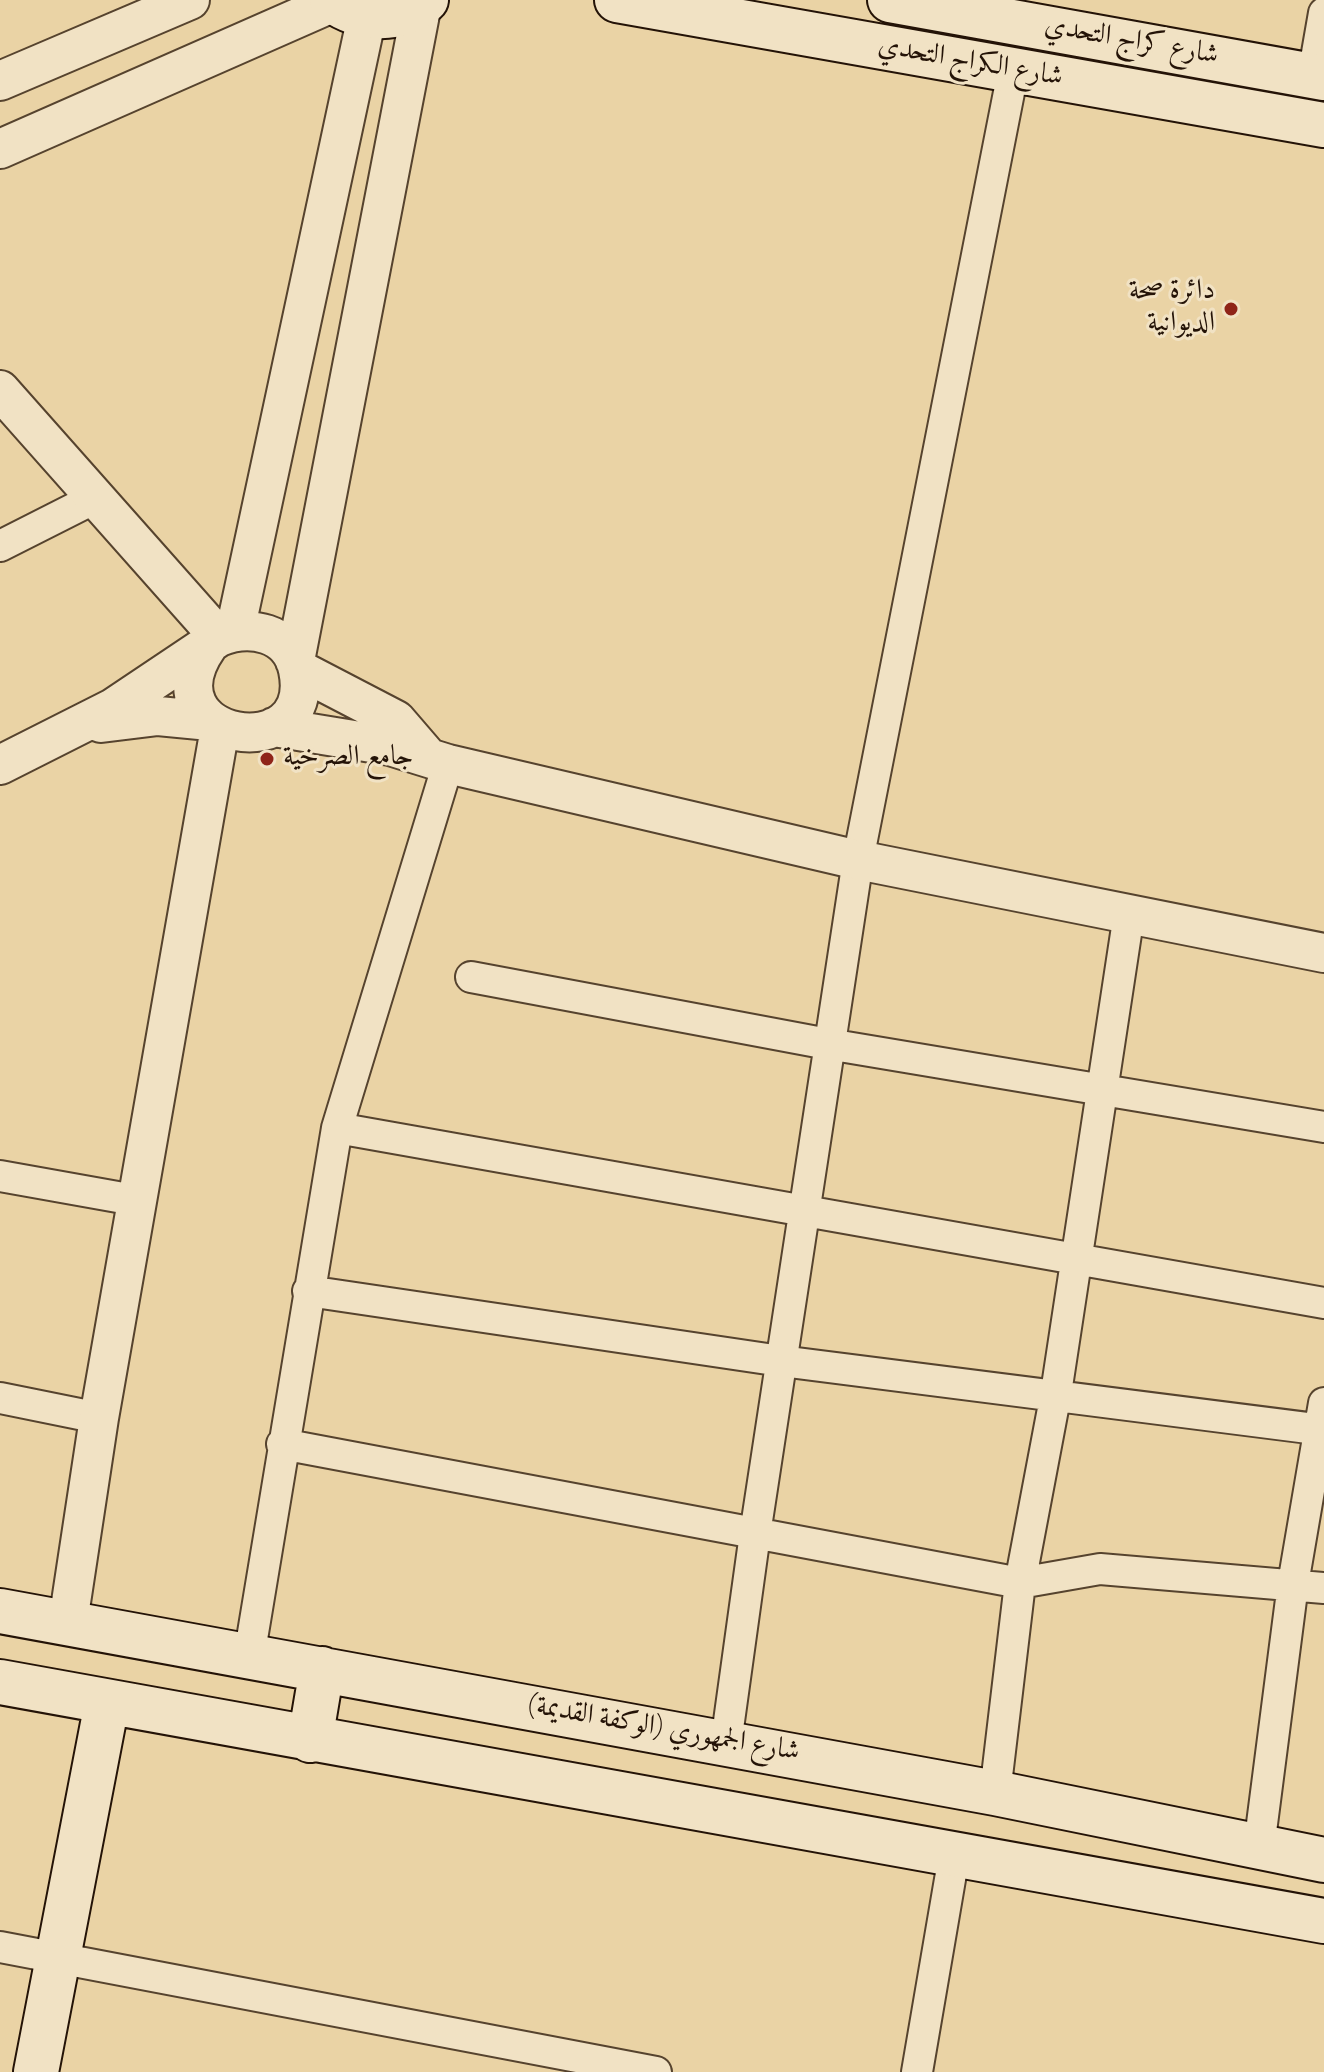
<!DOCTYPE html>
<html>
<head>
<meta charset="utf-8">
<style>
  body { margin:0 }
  canvas { display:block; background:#ead3a5 }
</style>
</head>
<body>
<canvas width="1324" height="2072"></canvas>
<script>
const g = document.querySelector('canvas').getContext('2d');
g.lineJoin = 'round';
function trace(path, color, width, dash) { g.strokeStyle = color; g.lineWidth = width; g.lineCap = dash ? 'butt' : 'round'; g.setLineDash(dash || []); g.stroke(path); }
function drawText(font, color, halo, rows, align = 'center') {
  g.font = font + ' "Sorts Mill Goudy",Amiri,serif'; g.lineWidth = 6; g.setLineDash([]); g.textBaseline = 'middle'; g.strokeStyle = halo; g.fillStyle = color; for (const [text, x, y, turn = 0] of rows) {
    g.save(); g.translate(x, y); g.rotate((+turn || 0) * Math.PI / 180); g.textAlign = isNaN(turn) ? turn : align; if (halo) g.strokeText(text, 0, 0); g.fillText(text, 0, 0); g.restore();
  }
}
const minor = new Path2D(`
  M1313,76l11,-63
  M0,546l95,-48
  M471,977l357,67 496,83
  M337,1128l987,175
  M0,1176l140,25
  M308,1291l473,70 543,69
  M0,1398l99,20
  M282,1444l738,139 80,-14 224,19
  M249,1657l88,-529 111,-364
  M726,1743l29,-209 103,-674 155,-788
  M995,1793l25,-210 36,-190 73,-479
  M1259,1847l34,-263 31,-181
  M0,1947l656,125
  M917,2072l37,-216`);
const tertiary = new Path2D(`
  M0,81l190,-81
  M0,149l334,-147
  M0,390l219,247
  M235,631l132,-615
  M295,661l127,-657
  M298,669l98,51 31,36
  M101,723l57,-7 52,5
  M274,727l116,19 58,18 410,96 466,93
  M0,765l113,-57 106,-71c30,-12 71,-6 79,33 21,100 -156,71 -90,-24
  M68,1622l31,-204 121,-690`);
const secondary = new Path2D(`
  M332,0c28,20 66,23 94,0
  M617,0l707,125
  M890,0l434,78
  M0,1611l995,182 329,67
  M0,1682l1324,239
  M310,1740l12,-71
  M36,2072l71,-369`);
const markers = [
  [1231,309,8,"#8f2418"],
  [267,759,8,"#8f2418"]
];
const streetNames = [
  ["شارع كراج التحدي",1131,43,10],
  ["شارع الكراج التحدي",970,64,10],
  ["شارع الجمهوري (الوكفة القديمة)",663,1731,10]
];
const poiNames = [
  ["دائرة صحة",1215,293],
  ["الديوانية",1215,325],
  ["جامع الصرخية",283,759,"left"]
];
trace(minor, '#56432e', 34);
trace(tertiary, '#56432e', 42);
trace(secondary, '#241307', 48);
trace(minor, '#f1e2c4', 30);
trace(tertiary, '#f1e2c4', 38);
trace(secondary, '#f1e2c4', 44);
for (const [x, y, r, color] of markers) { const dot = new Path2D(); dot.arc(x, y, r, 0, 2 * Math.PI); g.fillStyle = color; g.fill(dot); trace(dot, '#f1e2c4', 3); }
drawText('28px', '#241307', '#f1e2c4', streetNames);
drawText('28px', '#241307', '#f1e2c4', poiNames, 'right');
</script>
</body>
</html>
